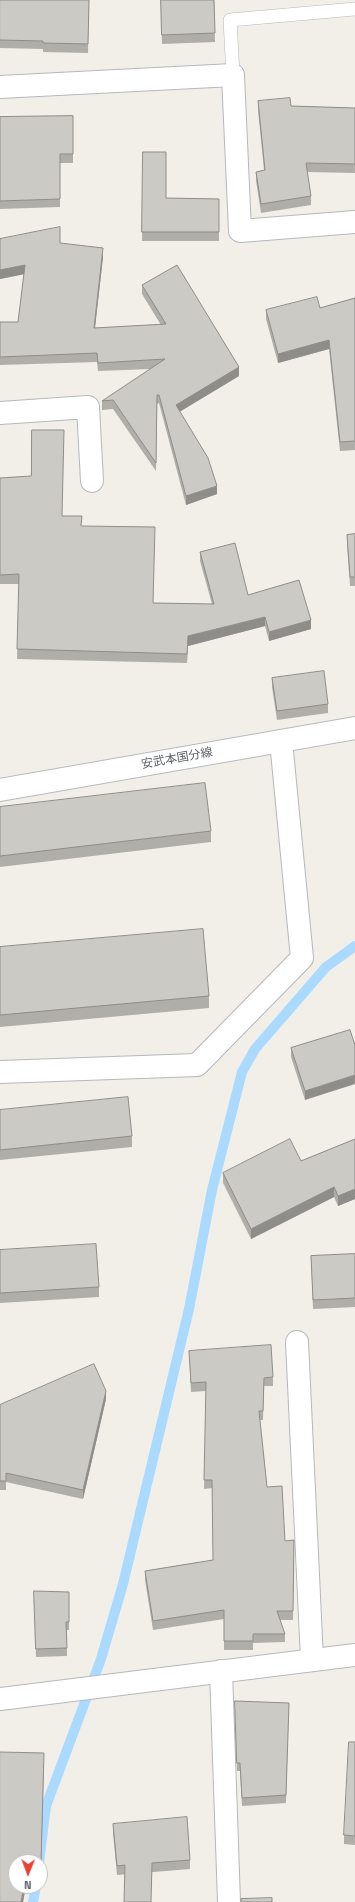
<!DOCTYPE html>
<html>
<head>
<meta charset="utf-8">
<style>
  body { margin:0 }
  #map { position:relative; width:355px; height:1902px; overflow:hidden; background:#f1efe8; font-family:"Titillium Web",sans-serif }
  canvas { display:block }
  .north { position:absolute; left:8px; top:1854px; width:40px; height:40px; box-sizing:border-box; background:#fff; border:1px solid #bfc1c3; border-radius:50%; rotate:181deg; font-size:11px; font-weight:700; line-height:16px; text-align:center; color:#5f6368 }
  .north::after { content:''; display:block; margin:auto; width:14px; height:18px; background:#ea4335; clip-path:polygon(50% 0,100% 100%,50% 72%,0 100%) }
</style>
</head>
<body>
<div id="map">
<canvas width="355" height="1902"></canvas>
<div class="north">N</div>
</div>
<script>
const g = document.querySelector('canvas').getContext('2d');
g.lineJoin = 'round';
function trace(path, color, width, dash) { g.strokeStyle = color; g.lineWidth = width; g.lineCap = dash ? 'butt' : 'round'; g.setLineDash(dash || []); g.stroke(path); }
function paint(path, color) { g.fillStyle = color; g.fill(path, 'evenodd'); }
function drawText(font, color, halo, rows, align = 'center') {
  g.font = font + ' "Titillium Web","Noto Sans JP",sans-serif'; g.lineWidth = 4; g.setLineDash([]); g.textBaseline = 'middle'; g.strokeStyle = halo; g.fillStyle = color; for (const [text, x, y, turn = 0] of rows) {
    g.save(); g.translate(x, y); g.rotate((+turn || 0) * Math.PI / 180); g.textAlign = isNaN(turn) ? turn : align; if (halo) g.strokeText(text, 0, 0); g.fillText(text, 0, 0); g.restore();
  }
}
const stream = new Path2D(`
  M39,1862l7,-56 55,-147 22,-75 66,-275 23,-119 30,-118 13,-23 71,-82 29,-21
  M33,1902l3,-16`);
const lane = new Path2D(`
  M233,75l-3,-55 125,-11`);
const street = new Path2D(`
  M0,87l233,-12 7,156 115,-9
  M0,413l88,-6 4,74
  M0,1072l197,-7 105,-107 -21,-217
  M297,1342l15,318
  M221,1671l8,231
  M0,1699l355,-44`);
const secondary = new Path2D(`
  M0,790l355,-62`);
const wall = new Path2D(`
  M0,0h89l-1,53 -45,-1v-3l-43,-1z
  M161,0h53l1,42 -53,2z
  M258,101l33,5 64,2v65l-48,-1 4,24v9l-50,8 -5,-32v-9l8,-2 -6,-60z
  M73,116v47h-13v44l-60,2v-92z
  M143,152l23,46 53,1v42h-77z
  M0,239l60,4 43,14 -8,71 66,-3 -19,-31v-9l97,91 -60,36 38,82 -31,11 -27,-102 -2,1 -1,67 -43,-62 -11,1v-9l49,-32 -53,2 -1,-9 -97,3v-43h18l6,-48 -24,5z
  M355,298v152l-15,1 -11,-102 -51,14 -12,-44v-9l54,-2z
  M0,478l62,38 20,10 71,77 59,1 -12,-43v-9l48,43 63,34 -42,12 -4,-15 -77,20 -1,17 -170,-4 2,-75h-19z
  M355,534v52h-5l-3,-42v-9z
  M272,678l56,26v9l-51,7 -5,-33z
  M0,807l211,24v11l-211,25z
  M0,947l209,49v12l-209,19z
  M350,1030l-45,70 -14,-43v-9z
  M0,1110l132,26v11l-132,13z
  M355,1139v60l-17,7 -4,-9 -83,42 -28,-56v-10l78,-12z
  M0,1250l99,37v10l-99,6z
  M355,1254v53l-42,2 -2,-53z
  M189,1351l84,26v9h-9l-1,34h-3l7,67 18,54 9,-1 -1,80h-13l5,14v8l-32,1v7h-29v-31l-71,11 -8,-50v-9l68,-11 -1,-72 -8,1 2,-98 -15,1z
  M106,1399l-23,100 -77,-17v8h-6v-85z
  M69,1592v38h-2v26l-31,1 -2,-58z
  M289,1703l-3,100 -44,3 -2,-35h-3l-2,-62z
  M355,1742v103l-11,-1v-9z
  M44,1762l-3,110h-1v-10h-24v24h10l-3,16h-23z
  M113,1824l77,36v9l-73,6 -4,-42z`);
const shadedWall = new Path2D(`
  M103,248v9l-9,79v-8z
  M25,265v9l-25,5v-9z
  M329,340v9l-51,14v-9z
  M239,367v9l-63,38v-9z
  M217,486v8l-31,11v-9z
  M265,617v9l-77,20 -1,17 1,-27z
  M311,620v9l-42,12v-9z
  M355,1075v9l-50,16v-9z
  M334,1187v10l-83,42v-10z
  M355,1189v10l-17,7v-10z
  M106,1391v8l-23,100v-9z
  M24,1886h2l-3,16h-2z`);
const building = new Path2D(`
  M0,0h89l-1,44 -45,-1v-2l-43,-1z
  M161,0h53l1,33 -53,2z
  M290,98l1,8 64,2v56l-49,-1 5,33 -50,8 -5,-32 9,-2 -7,-69z
  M73,116v38h-13v45l-60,2v-84z
  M143,152h23v46l53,1v33h-77z
  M60,227v16l43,5 -9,80 72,-4 -24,-39 35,-20 62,102 -63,38 32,53 9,28 -31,10 -27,-101h-2l-1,68 -43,-63 -11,1 63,-42 -67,4 -1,-10 -97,4v-35h18l7,-57 -25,5v-31z
  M317,297l3,11 35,-10v143l-15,1 -11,-102 -51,14 -12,-44z
  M32,430h32l-2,86h20l-1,10 74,1 -2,76 61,1 -14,-52 35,-9 13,52 51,-15 12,40 -42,12 -4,-15 -77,19 -1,18 -170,-5 2,-75 -19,1v-97l31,-2z
  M355,534v43h-5l-3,-42z
  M324,671l4,33 -51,7 -5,-33z
  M205,783l6,48 -211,25v-49z
  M203,929l6,67 -209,19v-68z
  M350,1030l5,15v30l-50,16 -14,-43z
  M128,1097l4,39 -132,14v-40z
  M290,1139l11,22 54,-22v50l-17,7 -4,-9 -83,42 -28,-56z
  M96,1244l3,43 -99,6v-43z
  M355,1254v44l-42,2 -2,-44z
  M271,1345l2,32 -9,1 -1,33h-4l8,76 15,-1 3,55 9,-1 -1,71h-16l8,23h-32v7h-29v-31l-71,11 -8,-50 68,-11 -1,-80h-8l2,-98 -15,1 -2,-32z
  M94,1364l12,27 -23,99 -77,-17v8h-6v-76z
  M34,1591l35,1v30h-3l1,26 -31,1z
  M235,1701l54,2 -3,92 -44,3 -2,-35h-3z
  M349,1742h6v94l-11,-1z
  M0,1752l44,1 -3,109h-25v24h8l-3,16h-21z
  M187,1817l3,43 -38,3 -1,39h-27l1,-37 -8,1 -4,-42z
  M272,1898v4h-31v-3z`);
const streetNames = [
  ["安武本国分線",177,759,-10]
];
trace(stream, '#aadaff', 10);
trace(lane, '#b5b8bc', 14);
trace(street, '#b5b8bc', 24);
trace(secondary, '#b6babf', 24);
trace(lane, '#fff', 13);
trace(street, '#fff', 22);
trace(secondary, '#fff', 22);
paint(wall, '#afaea9');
paint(shadedWall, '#8f8d8a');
paint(building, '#cccac5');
trace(building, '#8f8d8a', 1);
drawText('12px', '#5f6368', '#fff', streetNames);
</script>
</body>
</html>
